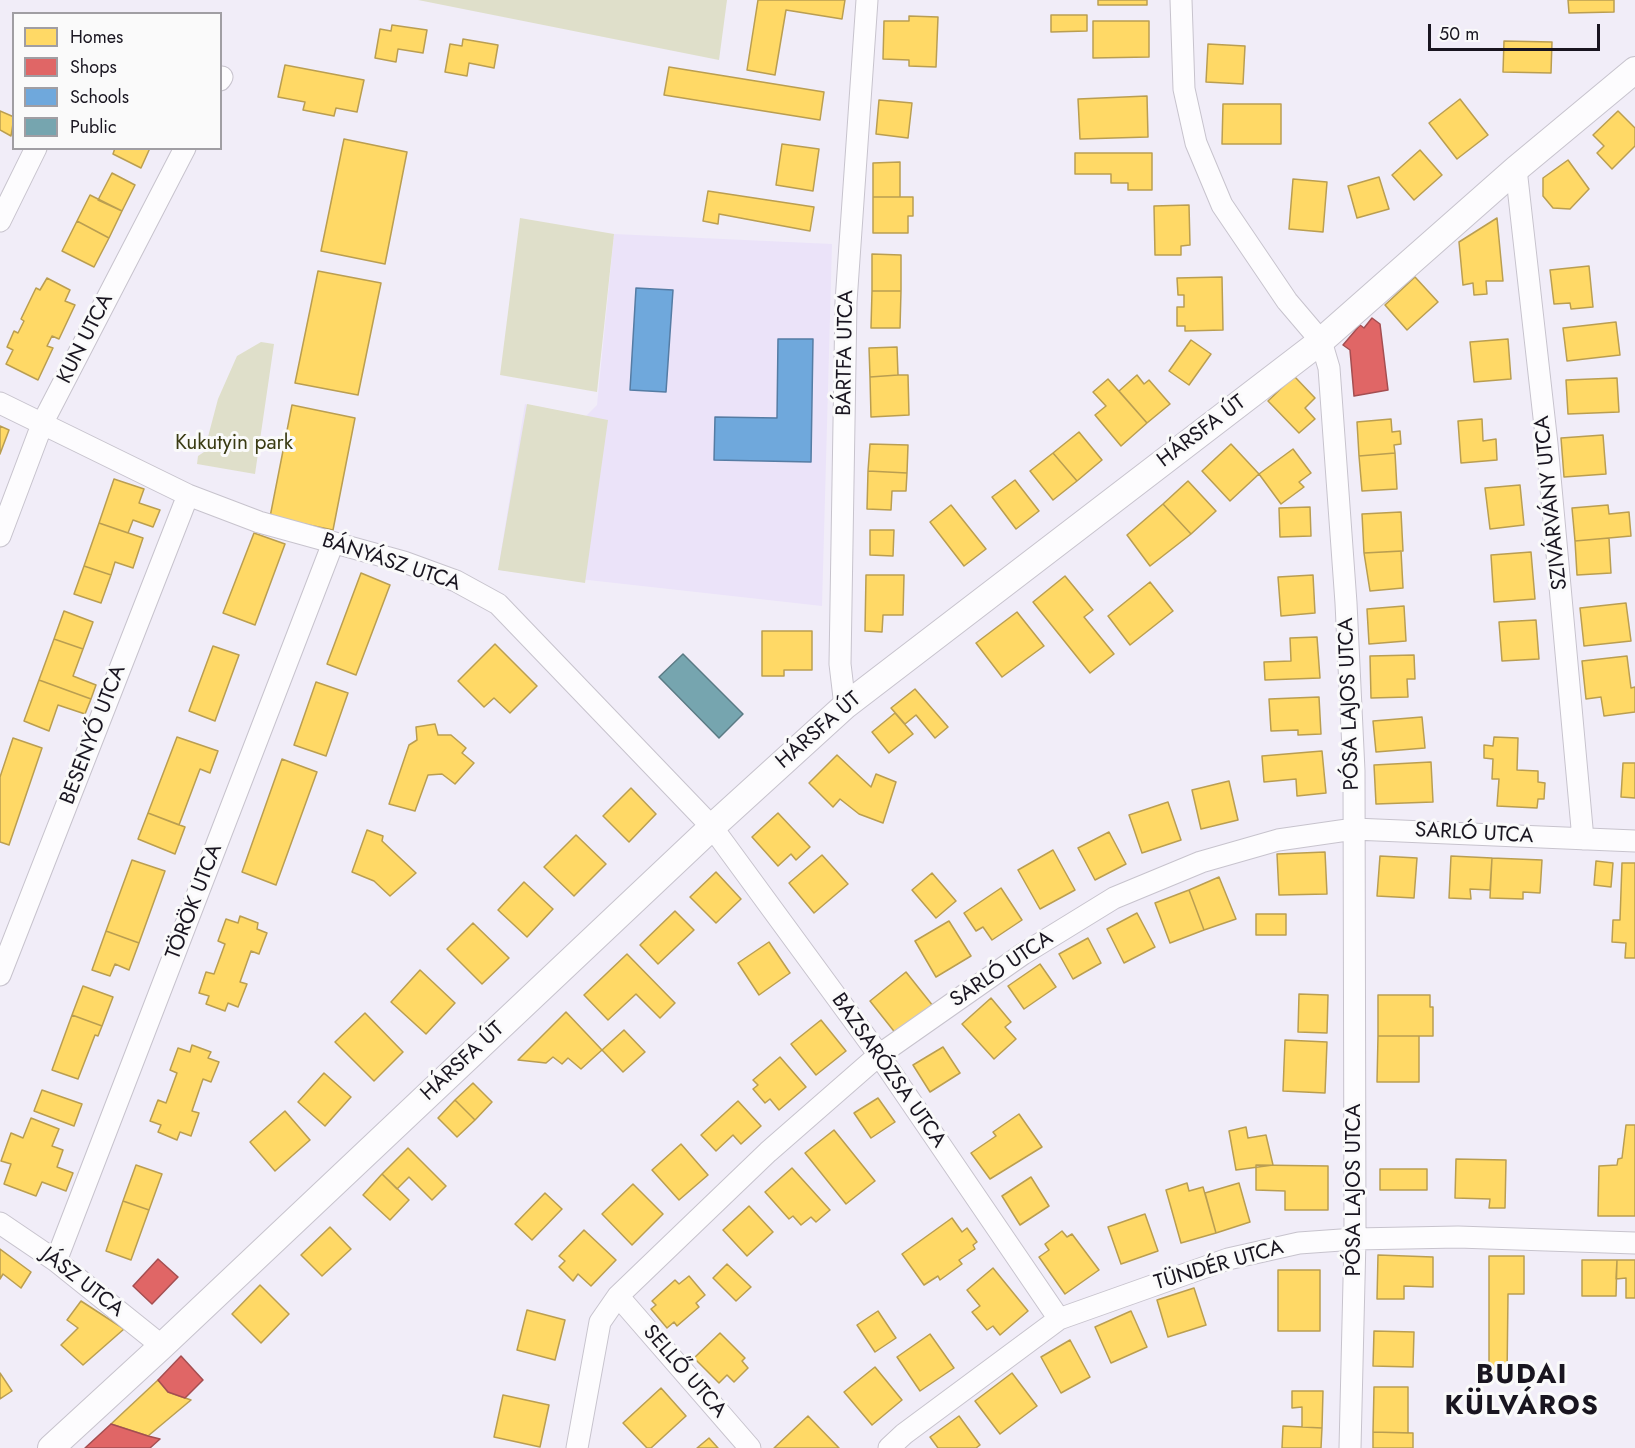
<!DOCTYPE html>
<html>
<head>
<meta charset="utf-8">
<style>
  body { margin:0 }
  #map { position:relative; width:1635px; height:1448px; overflow:hidden; background:#f1edf8; font-family:Jost,sans-serif }
  canvas { display:block }
  .legend { position:absolute; left:12px; top:12px; width:210px; height:138px; box-sizing:border-box; background:#fafafa; border:2px solid #a09ea3; margin:0; padding:8px 10px; list-style:none; font-size:18px; color:#191520 }
  .legend li { display:flex; align-items:center; gap:12px; height:30px }
  .legend b { width:30px; border:2px solid #a09ea3 }
  .scale { position:absolute; left:1428px; top:24px; width:172px; height:27px; box-sizing:border-box; border:3px solid #191520; border-top:0; padding-left:8px; font-size:18px; line-height:21px; white-space:nowrap; color:#191520; -webkit-text-stroke:4px #fafafa; paint-order:stroke }
</style>
</head>
<body>
<div id="map">
<canvas width="1635" height="1448"></canvas>
<ul class="legend">
<li><b style="height:16px;background:#ffd966"></b>Homes</li>
<li><b style="height:16px;background:#e06666"></b>Shops</li>
<li><b style="height:16px;background:#6fa8dc"></b>Schools</li>
<li><b style="height:16px;background:#76a5af"></b>Public</li>
</ul>
<div class="scale">50 m</div>
</div>
<script>
const g = document.querySelector('canvas').getContext('2d');
g.lineJoin = 'round';
function paint(path, color) { g.fillStyle = color; g.fill(path, 'evenodd'); }
function trace(path, color, width, dash) { g.strokeStyle = color; g.lineWidth = width; g.lineCap = dash ? 'butt' : 'round'; g.setLineDash(dash || []); g.stroke(path); }
function drawText(font, color, halo, rows, align = 'center') {
  g.font = font + ' Jost,sans-serif'; g.lineWidth = 6; g.setLineDash([]); g.textBaseline = 'middle'; g.strokeStyle = halo; g.fillStyle = color; for (const [text, x, y, turn = 0] of rows) {
    g.save(); g.translate(x, y); g.rotate((+turn || 0) * Math.PI / 180); g.textAlign = isNaN(turn) ? turn : align; if (halo) g.strokeText(text, 0, 0); g.fillText(text, 0, 0); g.restore();
  }
}
const built = new Path2D(`
  M614,234l218,10 -10,362 -324,-36 27,-166 61,12 11,-11z`);
const green = new Path2D(`
  M418,0h309l-8,60z
  M520,218l94,16 -17,158 -97,-17z
  M261,342l13,2 -19,130 -58,-10 1,-8 6,-4 14,-53 19,-43z
  M527,404l81,16 -23,163 -87,-13z`);
const homes = new Path2D(`
  M758,0h87l-3,19 -56,-9 -11,65 -28,-5z
  M1098,0h49v5h-49z
  M1568,0h46v12l-45,1z
  M1051,15h36v16l-36,1z
  M909,16l29,1 -2,50 -27,-1v-6l-26,-1 1,-38h25z
  M1093,21h56v36l-56,1z
  M392,25l35,5 -4,23 -25,-4 -2,13 -21,-4 5,-29 11,2z
  M463,39l35,6 -4,23 -25,-5 -2,13 -22,-4 5,-28 12,2z
  M1504,41l48,1 -1,31 -48,-1z
  M1208,44l37,2 -2,38 -37,-2z
  M285,65l79,15 -7,32 -21,-4 -2,8 -31,-6 2,-8 -27,-5z
  M669,67l155,25 -4,28 -156,-25z
  M1147,96l1,41 -68,2 -2,-40z
  M1460,99l28,36 -31,24 -28,-36z
  M879,100l33,3 -4,35 -32,-4z
  M1223,104h58v40h-59z
  M0,111l14,6 -3,19 -11,-6z
  M1618,111l17,17v18l-23,23 -15,-16 7,-7 -11,-11z
  M344,139l63,13 -22,112 -64,-13z
  M782,144l37,5 -6,42 -37,-6z
  M115,148h35l-9,20 -28,-14z
  M1420,150l22,25 -28,25 -22,-25z
  M1075,153h77v37h-24v-7h-17v-9h-36z
  M1568,160l21,29 -19,20 -17,-1 -10,-12v-18z
  M900,162v35h-27v-34z
  M112,173l23,12 -13,26 -24,-11z
  M1379,177l10,32 -32,9 -9,-32z
  M1293,179l34,3 -4,50 -34,-3z
  M708,191l106,16 -4,24 -91,-17 -1,10 -15,-3z
  M90,195l32,16 -13,27 -32,-17z
  M873,197h40v19h-5v17h-35z
  M1189,205l1,40 -9,1v9h-26l-1,-49z
  M1497,218l6,63h-17l1,13 -13,1 -1,-12 -10,2 -4,-43z
  M77,221l32,17 -15,29 -32,-16z
  M872,254l29,1v36h-29z
  M1589,266l4,41 -22,2 -1,-6 -16,1 -4,-34z
  M318,271l63,12 -23,112 -63,-12z
  M1222,277l1,53 -38,1v-5h-8v-19h7v-12h-6l-1,-17z
  M1415,277l23,25 -31,28 -22,-25z
  M47,278l23,12 -5,11 10,4 -16,34 -7,-3 -5,10 6,2 -15,32 -32,-16 7,-14 -6,-3 7,-16 4,2 6,-12 -3,-2 15,-31 4,2z
  M872,291h29l-1,37h-29z
  M1616,322l4,33 -53,6 -4,-33z
  M1508,339l3,40 -37,3 -4,-40z
  M1191,340l20,14 -22,31 -20,-14z
  M897,347l1,28 -28,2 -1,-29z
  M898,375h10l1,40 -38,2 -1,-40z
  M1137,375l7,9 5,-4 21,24 -23,19 -28,-32z
  M1294,376l21,22 -10,10 10,11 -16,14 -31,-32z
  M1617,378l2,34 -51,2 -2,-34z
  M1108,379l39,44 -26,23 -26,-31 11,-9 -13,-14z
  M292,405l63,13 -22,112 -63,-13z
  M1391,419l1,13 8,-1 1,13 -7,1 1,8 -36,3 -2,-34z
  M1482,419l1,22 13,-2 1,21 -36,3 -3,-42z
  M0,426l9,4 -9,24z
  M1079,432l23,28 -25,21 -24,-28z
  M1603,435l3,39 -42,3 -3,-39z
  M870,444l38,1 -1,28 -39,-2z
  M1231,444l28,30 -29,27 -28,-30z
  M1293,449l18,24 -12,9 5,5 -23,17 -22,-30z
  M1053,453l24,28 -24,19 -23,-29z
  M1395,453l2,36 -35,2 -3,-35z
  M868,471l39,2 -1,18h-14l-1,19 -24,-1z
  M114,479l30,10 -5,14 21,7 -7,17 -20,-7 -5,13 -29,-10z
  M1015,480l24,31 -23,18 -24,-32z
  M1188,481l28,30 -25,23 -28,-30z
  M1520,485l4,40 -34,4 -5,-41z
  M1163,504l28,30 -41,32 -23,-31z
  M951,505l35,44 -22,17 -34,-44z
  M1608,505l1,9 20,-2 2,24 -56,5 -3,-33z
  M1310,507l1,29 -31,1 -1,-29z
  M1401,512l2,39 -39,2 -2,-39z
  M99,523l44,15 -10,30 -18,-6 -4,13 -27,-9z
  M870,530h24l-1,26 -23,-1z
  M254,533l31,11 -30,81 -32,-12z
  M1609,538l2,35 -34,2 -2,-34z
  M1401,551l2,37 -33,3 -6,-38z
  M1531,552l4,47 -41,3 -3,-47z
  M84,566l27,9 -10,28 -27,-9z
  M361,573l29,12 -34,90 -29,-11z
  M866,575h38l-1,40h-20l-1,17 -17,-1z
  M1313,575l2,38 -34,3 -3,-39z
  M1065,576l28,34 -9,7 30,37 -24,19 -57,-71z
  M1150,582l23,29 -43,34 -22,-29z
  M1626,603l5,38 -47,5 -4,-38z
  M1404,606l2,35 -37,3 -2,-35z
  M64,611l29,11 -10,27 -29,-10z
  M1017,612l27,34 -42,31 -26,-34z
  M1536,620l3,39 -37,2 -3,-39z
  M762,631h50v39h-28v6h-22z
  M1317,637l3,41 -55,2 -1,-18 27,-1 -1,-23z
  M54,639l29,10 -10,27 23,9 -5,14 -52,-19z
  M495,644l42,42 -27,27 -16,-15 -10,9 -26,-26z
  M213,646l26,9 -24,66 -26,-10z
  M1414,655l1,24h-8l1,18 -37,1 -1,-42z
  M1627,656l4,32 4,-1v25l-31,4 -3,-19 -15,2 -4,-38z
  M39,680l52,19 -6,15 -27,-9 -9,26 -25,-10z
  M316,682l32,11 -22,63 -32,-11z
  M915,689l33,38 -13,11 -19,-23 -11,9 -14,-16z
  M1319,697l2,37 -23,1v-5l-27,1 -2,-32z
  M895,713l18,21 -24,19 -17,-21z
  M1422,717l3,31 -49,4 -3,-31z
  M435,724l3,11h13l15,13 -4,5 12,10 -19,21 -13,-10 -14,1 -13,36 -26,-7 20,-59 8,-5 -1,-13z
  M177,737l41,14 -8,22 -10,-4 -21,56 -31,-12z
  M1494,737l24,1 -1,32 21,1v11l7,1 -1,16h-6l-1,9 -40,-2 2,-27h-7l1,-20 -9,-1v-13l9,1z
  M13,738l29,10 -33,97 -9,-3v-65z
  M1322,751l4,42 -29,3 -1,-17 -32,3 -2,-26z
  M837,755l34,32 5,-13 20,8 -13,41 -24,-9 -19,-15 -7,8 -24,-24z
  M282,759l35,13 -41,113 -34,-13z
  M1431,762l2,40 -57,2 -2,-39z
  M1623,763h12v35l-14,-1z
  M1229,781l9,39 -37,9 -9,-39z
  M631,788l25,26 -27,28 -26,-26z
  M1168,802l13,38 -39,13 -13,-38z
  M148,813l37,14 -10,27 -37,-15z
  M778,813l32,34 -14,13 -5,-6 -13,12 -26,-29z
  M367,830l16,6 -1,5 34,32 -26,23 -16,-15 -22,-9z
  M1109,832l17,32 -31,16 -17,-32z
  M576,835l30,29 -32,32 -30,-29z
  M1053,850l22,40 -35,19 -22,-39z
  M1325,852l2,42 -48,1 -2,-41z
  M822,855l26,29 -34,29 -25,-30z
  M1380,856l37,2 -3,40 -37,-2z
  M1451,856l41,2 -2,32 -20,-1 1,10 -22,-1z
  M1492,858l50,2 -2,33 -17,-1v7l-33,-1z
  M132,860l33,11 -26,72 -33,-12z
  M1596,861l17,2 -2,24 -17,-2z
  M1622,863h13v95h-10l1,-15 -14,-1 1,-22h7z
  M716,872l25,27 -25,24 -26,-26z
  M932,873l24,28 -20,17 -24,-28z
  M1219,877l17,42 -32,11 -15,-40z
  M524,882l29,27 -26,28 -29,-27z
  M1001,888l21,32 -30,20 -9,-13 -7,4 -12,-18z
  M1189,890l15,40 -34,13 -15,-40z
  M675,911l19,19 -36,34 -18,-19z
  M1137,913l18,34 -31,16 -17,-34z
  M1256,914h30v21h-30z
  M240,916l18,7 -1,6 10,4 -8,21 -8,-3 -11,31 7,2 -9,23 -10,-4 -3,8 -19,-7 3,-8 -10,-3 7,-21 8,2 11,-30 -7,-3 8,-22 12,4z
  M949,921l22,35 -35,21 -21,-36z
  M473,923l36,35 -27,26 -35,-35z
  M106,931l33,12 -10,27 -14,-6 -5,12 -18,-6z
  M1088,938l13,25 -28,16 -14,-25z
  M769,942l21,31 -31,22 -21,-32z
  M627,954l48,49 -15,15 -24,-24 -28,26 -24,-25z
  M1040,964l16,23 -32,22 -16,-23z
  M420,970l35,33 -29,31 -35,-32z
  M906,972l27,34 -36,29 -27,-34z
  M83,986l30,11 -11,29 -30,-11z
  M1299,994l29,1 -1,38 -29,-1z
  M1378,995h52v12h3v29h-55z
  M991,998l20,24 -6,5 11,12 -22,20 -32,-35z
  M566,1012l36,38 -21,19 -13,-11 -6,6 -9,-7 -7,6 -28,-3z
  M365,1013l38,39 -29,29 -39,-39z
  M72,1015l30,11 -4,10 -3,-1 -17,44 -26,-9z
  M821,1020l25,31 -30,24 -25,-31z
  M624,1030l21,22 -22,20 -21,-22z
  M1378,1036h41v46h-42z
  M1285,1040l42,2 -2,51 -42,-2z
  M192,1045l19,7 -3,6 11,4 -8,20 -8,-3 -11,32 7,2 -8,23 -11,-4 -3,8 -19,-8 3,-7 -11,-4 8,-21 8,3 11,-30 -7,-3 8,-22 12,4z
  M943,1047l17,26 -30,19 -17,-27z
  M780,1057l26,30 -27,23 -9,-11 -5,4 -12,-14 5,-4 -5,-5z
  M324,1073l27,24 -26,29 -27,-24z
  M473,1083l19,19 -17,18 -20,-20z
  M42,1090l40,14 -8,22 -40,-15z
  M878,1098l17,24 -24,16 -17,-25z
  M455,1100l20,20 -18,17 -19,-19z
  M738,1101l23,25 -20,18 -8,-9 -17,16 -15,-16z
  M285,1111l25,29 -35,31 -25,-29z
  M1019,1114l23,33 -52,32 -19,-26 25,-17 -3,-4z
  M31,1118l28,11 -7,17 11,4 -6,17 16,6 -7,18 -24,-9 -6,14 -32,-12 7,-20 -10,-3 10,-28 12,5z
  M1626,1125h9v91h-37l1,-50 18,-1 1,-6 4,-1z
  M1246,1127l2,11 18,-3 7,30 -37,5 -7,-39z
  M834,1130l41,51 -29,23 -41,-51z
  M681,1144l27,31 -29,25 -27,-30z
  M408,1148l38,38 -14,14 -23,-23 -12,12 -15,-15z
  M1456,1159l50,1 -1,48h-16l1,-9 -35,-1z
  M136,1165l26,9 -13,36 -26,-9z
  M1256,1165l72,1v44h-43v-19l-29,-1z
  M792,1168l38,42 -14,12 -5,-5 -10,8 -8,-9 -4,3 -24,-27z
  M1380,1169h47v21h-47z
  M382,1174l27,26 -19,20 -27,-25z
  M1031,1177l18,29 -29,19 -18,-29z
  M1187,1183l2,8 14,-4 13,46 -35,10 -15,-53z
  M1239,1183l11,39 -34,11 -11,-40z
  M633,1184l30,30 -31,31 -30,-31z
  M545,1193l17,16 -30,31 -17,-16z
  M123,1201l26,9 -18,50 -25,-9z
  M749,1206l24,26 -26,24 -24,-26z
  M1145,1214l13,37 -37,13 -13,-37z
  M952,1218l10,14 5,-4 10,14 -4,3 2,4 -16,11 3,4 -22,16 -2,-4 -14,9 -22,-31z
  M330,1227l21,22 -29,27 -21,-21z
  M584,1230l32,30 -25,26 -13,-12 -5,7 -14,-14 6,-6 -6,-5z
  M1062,1231l5,6 5,-3 27,36 -34,24 -26,-37 10,-7 -4,-6z
  M0,1249l31,23 -10,16 -18,-14 -3,5z
  M1378,1255l55,2v30l-29,-1v13h-27z
  M1489,1256h35v38h-16l-1,84 -18,-1z
  M1582,1260h35l-1,36h-34z
  M1617,1260h18v38h-9v-20l-10,1z
  M727,1264l24,23 -15,14 -23,-23z
  M993,1268l35,43 -28,24 -7,-9 -6,4 -15,-18 8,-6 -13,-16z
  M1278,1270h42v61h-42z
  M689,1276l16,19 -9,8 3,4 -22,19 -3,-4 -7,6 -16,-19 5,-4 -4,-4 23,-21 4,4z
  M260,1285l29,29 -28,29 -29,-29z
  M1194,1288l12,37 -38,12 -11,-37z
  M81,1301l43,28 -41,36 -22,-20 17,-17 -11,-8z
  M527,1310l38,10 -10,40 -38,-10z
  M878,1311l18,27 -21,14 -18,-27z
  M1131,1311l16,36 -36,16 -16,-36z
  M1374,1331l40,1 -1,35 -40,-1z
  M720,1333l25,25 -3,3 6,7 -14,14 -7,-7 -8,8 -25,-25z
  M930,1334l24,34 -34,23 -23,-34z
  M1070,1340l20,37 -29,16 -20,-36z
  M875,1367l27,33 -30,25 -28,-33z
  M0,1373l12,18 -12,8z
  M1012,1373l25,33 -37,28 -25,-33z
  M158,1380l10,12 23,8 -43,36 -37,-12z
  M1374,1387h34v46l-35,-1z
  M661,1388l25,28 -35,32h-4l-24,-25z
  M1292,1391h31l-1,37 -20,-1v-20l-10,1z
  M503,1395l46,10 -9,42 -46,-10z
  M808,1416l31,32h-65z
  M959,1416l21,29 -4,3h-38l-8,-11z
  M1283,1426l39,2 -1,20h-39z
  M1373,1432l40,1v15h-40z
  M709,1438l9,10h-21z`);
const shops = new Path2D(`
  M1372,318l8,6 8,66 -34,6 -4,-46 -7,-5 17,-20 4,3z
  M158,1259l20,18 -26,27 -19,-18z
  M181,1356l22,24 -18,18 -17,-6 -10,-12z
  M111,1424l37,12 12,3 -10,9h-65z`);
const schools = new Path2D(`
  M636,288l37,2 -7,102 -36,-2z
  M778,339h35l-2,123 -97,-2 1,-43 62,1z`);
const public = new Path2D(`
  M683,654l60,60 -24,24 -60,-61z`);
const minor = new Path2D(`
  M1181,0l3,89 12,54 26,62 65,96 34,40 8,27 17,235 8,168 1,468 -5,209
  M220,80l2,-3
  M1516,169l31,275 36,395
  M0,221l36,-73
  M0,403l188,92 71,27 145,40 52,19 42,23 214,223 167,228 180,264
  M0,536l43,-114 142,-274
  M845,706l-5,-42 6,-362 21,-302
  M0,975l188,-480
  M0,1223l56,38 106,85
  M56,1261l277,-718
  M618,1296l132,152
  M577,1448l23,-126 18,-26 150,-144 111,-97 144,-101 91,-56 87,-36 77,-22 76,-11 281,12
  M889,1448l15,-14 155,-115 169,-60 71,-16 56,-4 103,-2 177,6`);
const tertiary = new Path2D(`
  M51,1448l111,-102 550,-519 133,-121 476,-365 195,-172 119,-99`);
const streetNames = [
  ["KUN UTCA",86,339,-63],
  ["BÁRTFA UTCA",846,353,-89],
  ["HÁRSFA ÚT",1202,432,-37],
  ["SZIVÁRVÁNY UTCA",1552,503,-96],
  ["BÁNYÁSZ UTCA",391,563,18],
  ["PÓSA LAJOS UTCA",1350,704,-92],
  ["HÁRSFA ÚT",819,731,-41],
  ["BESENYŐ UTCA",94,735,-69],
  ["SARLÓ UTCA",1474,834,3],
  ["TÖRÖK UTCA",195,902,-69],
  ["SARLÓ UTCA",1002,970,-34],
  ["HÁRSFA ÚT",463,1062,-43],
  ["BAZSARÓZSA UTCA",888,1071,55],
  ["PÓSA LAJOS UTCA",1355,1190,-90],
  ["TÜNDÉR UTCA",1219,1266,-16],
  ["JÁSZ UTCA",82,1283,38],
  ["SELLŐ UTCA",684,1372,49]
];
const parkNames = [
  ["Kukutyin park",234,444]
];
const districtNames = [
  ["BUDAI",1522,1376],
  ["KÜLVÁROS",1522,1407]
];
paint(built, '#ebe3f9');
paint(green, '#dfdfca');
paint(homes, '#ffd966');
trace(homes, '#ba9e51', 1.5);
paint(shops, '#e06666');
trace(shops, '#a44e51', 1.5);
paint(schools, '#6fa8dc');
trace(schools, '#557ca4', 1.5);
paint(public, '#76a5af');
trace(public, '#5a7a84', 1.5);
trace(minor, '#c7c3cd', 23);
trace(tertiary, '#c7c3cd', 28);
trace(minor, '#fdfcfe', 21);
trace(tertiary, '#fdfcfe', 26);
drawText('21px', '#191520', '#fafafa', streetNames);
drawText('21px', '#3a3b13', '#fafafa', parkNames);
g.letterSpacing = '1.5px';
drawText('bold 27px', '#191520', '#fafafa', districtNames);
g.letterSpacing = '0px';
</script>
</body>
</html>
